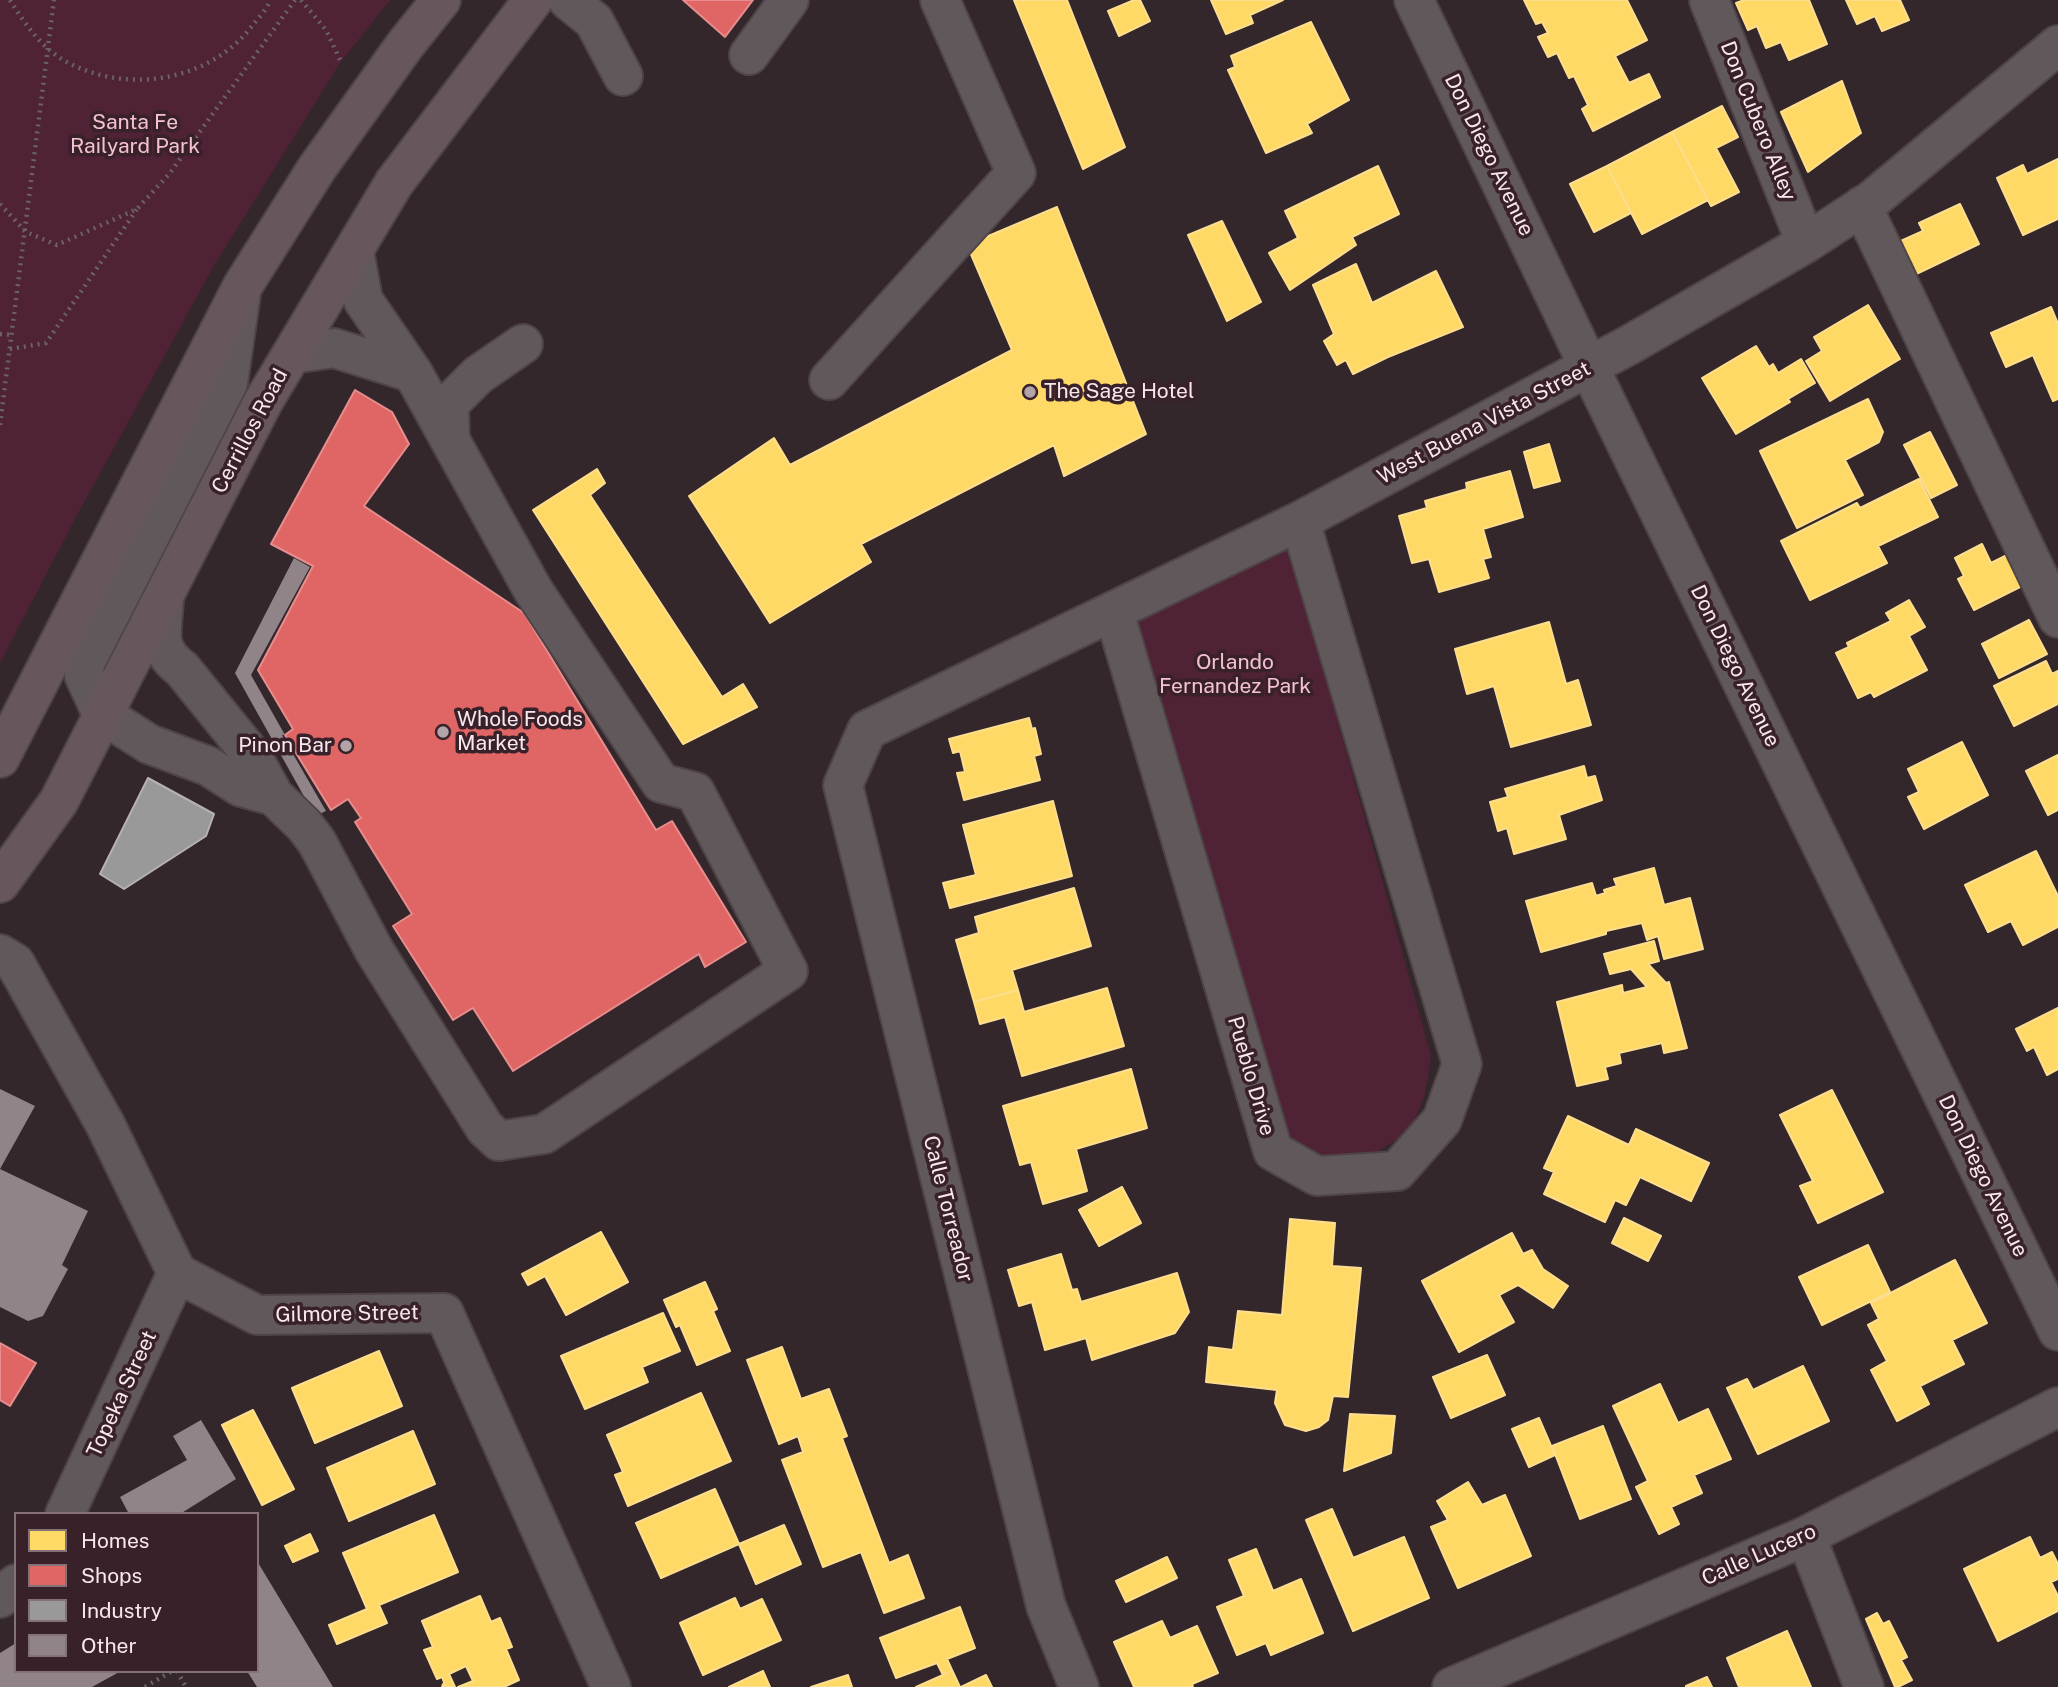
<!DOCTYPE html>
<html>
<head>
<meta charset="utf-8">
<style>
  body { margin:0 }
  #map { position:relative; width:2058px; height:1687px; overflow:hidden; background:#33272b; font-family:"Public Sans",sans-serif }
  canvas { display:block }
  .legend { position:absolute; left:14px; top:1512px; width:245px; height:161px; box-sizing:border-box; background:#39212a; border:2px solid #857178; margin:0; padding:9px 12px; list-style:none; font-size:21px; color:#f8e8ed }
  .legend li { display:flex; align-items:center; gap:14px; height:35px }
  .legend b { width:35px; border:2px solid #857178 }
</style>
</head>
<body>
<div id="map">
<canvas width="2058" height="1687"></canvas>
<ul class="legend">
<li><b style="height:19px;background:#ffd966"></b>Homes</li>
<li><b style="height:19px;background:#e06666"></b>Shops</li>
<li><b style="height:19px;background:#999"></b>Industry</li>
<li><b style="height:19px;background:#908488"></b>Other</li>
</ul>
</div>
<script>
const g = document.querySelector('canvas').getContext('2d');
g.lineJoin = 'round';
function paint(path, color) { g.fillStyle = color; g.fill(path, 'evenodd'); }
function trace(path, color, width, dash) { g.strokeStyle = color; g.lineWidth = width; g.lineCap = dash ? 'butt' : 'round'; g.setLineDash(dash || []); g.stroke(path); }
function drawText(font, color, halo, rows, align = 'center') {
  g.font = font + ' "Public Sans",sans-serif'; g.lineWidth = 7; g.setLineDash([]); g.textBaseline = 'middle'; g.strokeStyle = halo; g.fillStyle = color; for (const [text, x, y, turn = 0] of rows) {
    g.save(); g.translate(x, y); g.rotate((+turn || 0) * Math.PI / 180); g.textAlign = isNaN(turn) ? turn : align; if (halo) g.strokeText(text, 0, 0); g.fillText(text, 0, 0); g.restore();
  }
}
const green = new Path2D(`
  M0,0h390l-50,63 -128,206 -137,250 -75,144z
  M1288,542l143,514 -6,38 -11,28 -16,17 -20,12 -49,6 -48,-16 -154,-522z`);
const homes = new Path2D(`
  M1014,0h53l58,147 -42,22z
  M1134,0h6l10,21 -31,15 -11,-25z
  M1211,0h72l-33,15 3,8 -27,11z
  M1524,0h103l20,40 -32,16 14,27 20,-9 11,23 -67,34 -11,-22 6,-4 -14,-29 -5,2 -12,-25 -9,4 -10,-20 10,-4 -6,-11 -6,2z
  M1744,0h65l18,44 -38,16 -8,-18 -15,6 -9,-22 -9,4 -12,-27z
  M1846,0h54l9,20 -27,11 -7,-15 -18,8z
  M1311,22l38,78 -42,24 5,9 -46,20 -38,-83 7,-3 -4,-11z
  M1842,81l19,52 -53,39 -27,-60z
  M1722,106l16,31 -22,11 23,44 -28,14 -39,-74z
  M1672,132l36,68 -66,34 -35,-68z
  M2058,159v60l-35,16 -26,-57 26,-13 4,9z
  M1378,166l21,48 -47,23 4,8 -66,45 -21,-37 29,-15 -13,-27z
  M1607,166l24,47 -37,19 -24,-48z
  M1960,204l19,40 -69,33 -16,-33 29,-13 -4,-8z
  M1057,207l89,227 -82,42 -10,-31 -193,99 10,18 -101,61 -81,-127 85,-58 16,27 222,-115 -45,-105z
  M1222,221l39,81 -34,19 -39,-86z
  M1356,264l16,39 64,-32 27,56 -75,30 -35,17 -7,-14 -9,5 -13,-24 10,-7 -21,-49z
  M1868,305l32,54 -70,42 -24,-40 16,-10 -8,-14z
  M2051,307l7,17v75l-5,2 -20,-46 -27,12 -15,-34z
  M1756,346l13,21 4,-3 5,9 23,-14 14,24 -27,16 2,3 -54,32 -34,-56z
  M1868,399l15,33 -4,10 -34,18 18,35 -66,33 -37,-77z
  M1930,432l27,53 -26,13 -27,-53z
  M1549,444l11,37 -26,7 -10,-36z
  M597,469l8,14 -15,12 132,202 21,-13 14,23 -74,37 -150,-234z
  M1510,471l13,46 -40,12 8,28 -8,2 6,19 -50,14 -10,-33 -17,4 -13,-47 28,-8 -2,-7 42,-12 -1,-6z
  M1919,479l19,38 -60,29 9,17 -77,37 -29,-59 76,-38 3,5z
  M1982,544l9,19 18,-9 15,31 -50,25 -16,-31 6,-3 -9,-18z
  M1909,600l16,27 -16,9 18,34 -53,27 -3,-5 -13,6 -22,-45 13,-6 -2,-4 44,-22 -5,-8z
  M2029,620l18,34 -48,24 -17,-34z
  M1549,622l17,62 12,-4 13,45 -80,22 -17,-61 -27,8 -12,-45z
  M2046,661l6,13 6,-3v33l-44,22 -20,-40z
  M1029,718l3,11 3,-1 6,26 -7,2 6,24 -76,20 -7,-27 8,-1 -5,-21 -7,2 -4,-14z
  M1962,742l26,53 -64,34 -16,-32 11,-5 -11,-23z
  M2058,755v55l-10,5 -22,-44z
  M1584,766l3,12 8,-2 7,24 -43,15 7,24 -52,15 -7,-26 -9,3 -8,-29 18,-5 -3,-8z
  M1053,801l19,75 -122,32 -7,-25 33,-8 -13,-50z
  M2036,851l22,45v31l-35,18 -12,-24 -23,11 -23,-47z
  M1654,868l10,37 26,-7 13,51 -39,10 -6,-23 -11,4 -5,-17 -36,8v3l-65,18 -15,-51 66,-18 4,13 9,-3 -1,-3 13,-4 -3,-7z
  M1074,888l17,58 -79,24 6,20 -44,12 -18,-62 23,-7 -4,-16z
  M1654,941l5,20 -11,3 18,19 3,-1 18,66 -23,5 -2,-10 -43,10 2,10 -16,4 3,12 -31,7 -20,-84 65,-17 1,8 24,-6 -16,-18 -21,5 -6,-20z
  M1107,988l17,58 -102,30 -17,-59 -25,7 -6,-22 44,-12 6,22z
  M2058,1008v61l-11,6 -13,-28 -7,4 -11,-22z
  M1131,1069l16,59 -71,21 11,42 -44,13 -12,-42 -11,3 -17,-59z
  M1832,1090l51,102 -65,31 -18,-37 13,-5 -33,-66z
  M1568,1116l61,29 7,-16 73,34 -18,38 -51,-24 -14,28 -11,-5 -10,22 -61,-28 10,-22 -10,-4z
  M1122,1187l19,36 -42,23 -20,-36z
  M1624,1218l37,18 -13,25 -36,-18z
  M1290,1219l45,4 -3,43 29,2 -13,129 -15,-1 -5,24 -9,7 -13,4 -21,-6 -10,-22 2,-13 -71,-8 3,-35 24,3 5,-39 44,4z
  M601,1232l27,50 -62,33 -21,-39 -17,9 -6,-11z
  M1512,1233l11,21 9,-4 11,19 25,17 -15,22 -35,-23 -19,10 15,27 -55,30 -37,-71z
  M1868,1245l22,47 -68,33 -23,-48z
  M1061,1254l11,36 5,-1 4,13 96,-29 12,39 -14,21 -83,27 -6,-22 -41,12 -13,-48 -13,4 -11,-36z
  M1955,1260l32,63 -35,17 12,24 -44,22 9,18 -32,17 -26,-51 16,-9 -19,-36 11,-6 -8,-16z
  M705,1282l12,27 -4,2 17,40 -33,14 -17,-40 -4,2 -12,-27z
  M663,1313l17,38 -38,16 6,15 -63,27 -24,-53z
  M782,1347l19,52 28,-10 18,47 -5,2 47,125 19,-8 16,43 -40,15 -23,-61 -38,15 -41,-107 21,-8 -5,-16 -19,8 -32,-84z
  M379,1351l23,55 -87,37 -23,-55z
  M1487,1355l18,40 -54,23 -18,-41z
  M1803,1366l26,55 -71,33 -31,-66 20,-9 6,11z
  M1660,1384l18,39 30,-14 23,50 -37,16 8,18 -31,14 8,17 -20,10 -23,-47 12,-6 -35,-75z
  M701,1393l30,68 -103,45 -13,-31 8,-3 -16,-37z
  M253,1410l41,79 -32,16 -40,-80z
  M1350,1414l45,2 -4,37 -47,18z
  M1539,1418l16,37 -26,12 -17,-38z
  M1603,1426l28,73 -51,20 -28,-73z
  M413,1431l22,53 -86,37 -22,-53z
  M1468,1482l14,23 23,-10 26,61 -73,32 -27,-61 17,-7 -11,-19z
  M715,1489l24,55 -78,34 -25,-55z
  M1332,1509l21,49 51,-21 25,61 -76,33 -47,-111z
  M434,1515l24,57 -79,33 8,18 -50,21 -8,-19 38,-16 -24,-56z
  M784,1525l17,39 -45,20 -17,-40z
  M310,1534l8,17 -25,11 -8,-16z
  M2030,1537l10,21 12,-6 6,12v15l-7,3 7,14v15l-60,30 -34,-72z
  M1256,1549l17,42 28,-12 22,54 -52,22 -5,-12 -29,12 -20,-48 27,-11 -15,-36z
  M1167,1557l10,21 -51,24 -10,-21z
  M480,1596l11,26 9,-4 12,29 -6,2 13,31 -15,7h-46l15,-6 -7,-15 -17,8 6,13h-13l1,-3 2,1 -3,-8 -5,2 -13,-29 9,-3 -11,-26z
  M735,1598l5,11 22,-10 19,41 -78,35 -23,-52z
  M960,1607l15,41 -28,11 5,11 -9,5 -6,-12 -41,15 -16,-40z
  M1877,1613l6,11 6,-3 18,36 -6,3 11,20 -14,7h-3l-29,-68z
  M1162,1621l8,17 27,-12 21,47 -26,11 1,3h-59l-20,-45z
  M1787,1631l24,56h-72l-12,-29z
  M952,1670l8,17h-44l27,-12z
  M763,1671l7,16h-41z
  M848,1675l4,12h-41z
  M986,1675l6,12h-31z
  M1707,1677l5,10h-26v-1z`);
const shops = new Path2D(`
  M683,0h70l-28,37z
  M355,390l37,22 17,32 -45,62 160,107 132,217 16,-9 74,121 -41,25 -6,-13 -186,117 -40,-63 -20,12 -60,-94 19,-12 -57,-92 6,-4 -13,-19 -17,11 -46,-75 8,-6 -35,-59 55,-104 -42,-22z
  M0,1343l36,20 -26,43 -10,-6z`);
const industry = new Path2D(`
  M148,778l66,36 -8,22 -82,53 -24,-15z`);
const building = new Path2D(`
  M294,558l16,9 -59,108 34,60h-3l44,76 -11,5 -80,-143z
  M0,1089l35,17 -35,63z
  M0,1169l88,42 -26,54 6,4 -25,47 -15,5 -28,-14z
  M201,1420l35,59 -56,35h-51l-9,-17 67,-37 -14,-24z
  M257,1561l76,126h-76l-10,-16h10z
  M16,1643v28h105l-29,16h-92v-34z`);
const path = new Path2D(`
  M10,0c15,24 31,48 57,62 61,33 143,19 185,-36 6,-8 15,-16 18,-26
  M301,0l25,30 16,34
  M0,204l26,28 31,13 80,-36 33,-36 125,-173
  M0,334l13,1
  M10,349l36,-6 91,-134
  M0,425l54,-425
  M177,1671l9,16
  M145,1687l27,-16`);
const minor = new Path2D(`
  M568,0l26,21 29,55
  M1414,0l175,367 469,964
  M1709,0l97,243
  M749,55l40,-55
  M1862,206l196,412
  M241,293l-13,90 -143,280 -1,12 18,39 47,30 59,22 33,21 33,9
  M292,354l42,-6 79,25
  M829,380l187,-207 -76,-173
  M450,440l-1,-36 29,-29 45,-31
  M164,598c-1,32 -11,50 18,71l69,85 23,42 30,29 13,17 57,108 111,178 14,13 45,-7 244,-163 -93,-179 -34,-9 -128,-193 -120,-217 -50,-73 -9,-49
  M1114,612l159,539 44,25 80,-5 45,-51 20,-56 -162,-543
  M0,954l15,9 90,161 72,149 80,42 187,-2 167,374
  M65,1514l112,-241
  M1806,1536l58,151
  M0,1598l16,-14
  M1079,1687l-33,-81 -203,-821 24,-55 433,-209 331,-177 175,-101 66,-43 186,-155
  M1452,1687l354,-151 252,-129`);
const major = new Path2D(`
  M0,758l242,-471 75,-119 88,-123 36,-45
  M0,883l59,-82 204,-399 131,-219 139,-183`);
const markers = [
  [1030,392,7,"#b3a4a9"],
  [443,732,7,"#b3a4a9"],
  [346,746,7,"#b3a4a9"]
];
const streetNames = [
  ["Don Cubero Alley",1758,121,68],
  ["Don Diego Avenue",1489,155,64],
  ["West Buena Vista Street",1484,423,-28],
  ["Cerrillos Road",250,431,-62],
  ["Don Diego Avenue",1735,666,64],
  ["Pueblo Drive",1251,1076,74],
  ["Don Diego Avenue",1983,1176,64],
  ["Calle Torreador",948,1209,76],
  ["Gilmore Street",347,1314,-1],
  ["Topeka Street",122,1394,-65],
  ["Calle Lucero",1759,1555,-24]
];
const parkNames = [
  ["Santa Fe",135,123],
  ["Railyard Park",135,147],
  ["Orlando",1235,663],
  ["Fernandez Park",1235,687]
];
const poiNames = [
  ["The Sage Hotel",1044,392],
  ["Whole Foods",457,720],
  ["Market",457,744],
  ["Pinon Bar",332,746,"right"]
];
paint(green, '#502235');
paint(homes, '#ffd966');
trace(homes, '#fdde8e', 2);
paint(shops, '#e06666');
trace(shops, '#e78d8e', 2);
paint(industry, '#999');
trace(industry, '#b6b1b2', 2);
paint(building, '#908488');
trace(minor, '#4e4447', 42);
trace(major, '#4e4447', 42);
trace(path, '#6b6266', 4.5, [2, 5]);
trace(minor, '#61585b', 38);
trace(major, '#67575d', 38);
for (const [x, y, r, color] of markers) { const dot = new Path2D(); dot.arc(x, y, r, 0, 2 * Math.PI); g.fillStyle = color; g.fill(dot); trace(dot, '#39212a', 2.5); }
drawText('21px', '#f8e8ed', '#39212a', streetNames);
drawText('21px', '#f3c1d3', '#39212a', parkNames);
drawText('21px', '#f8e8ed', '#39212a', poiNames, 'left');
</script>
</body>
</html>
